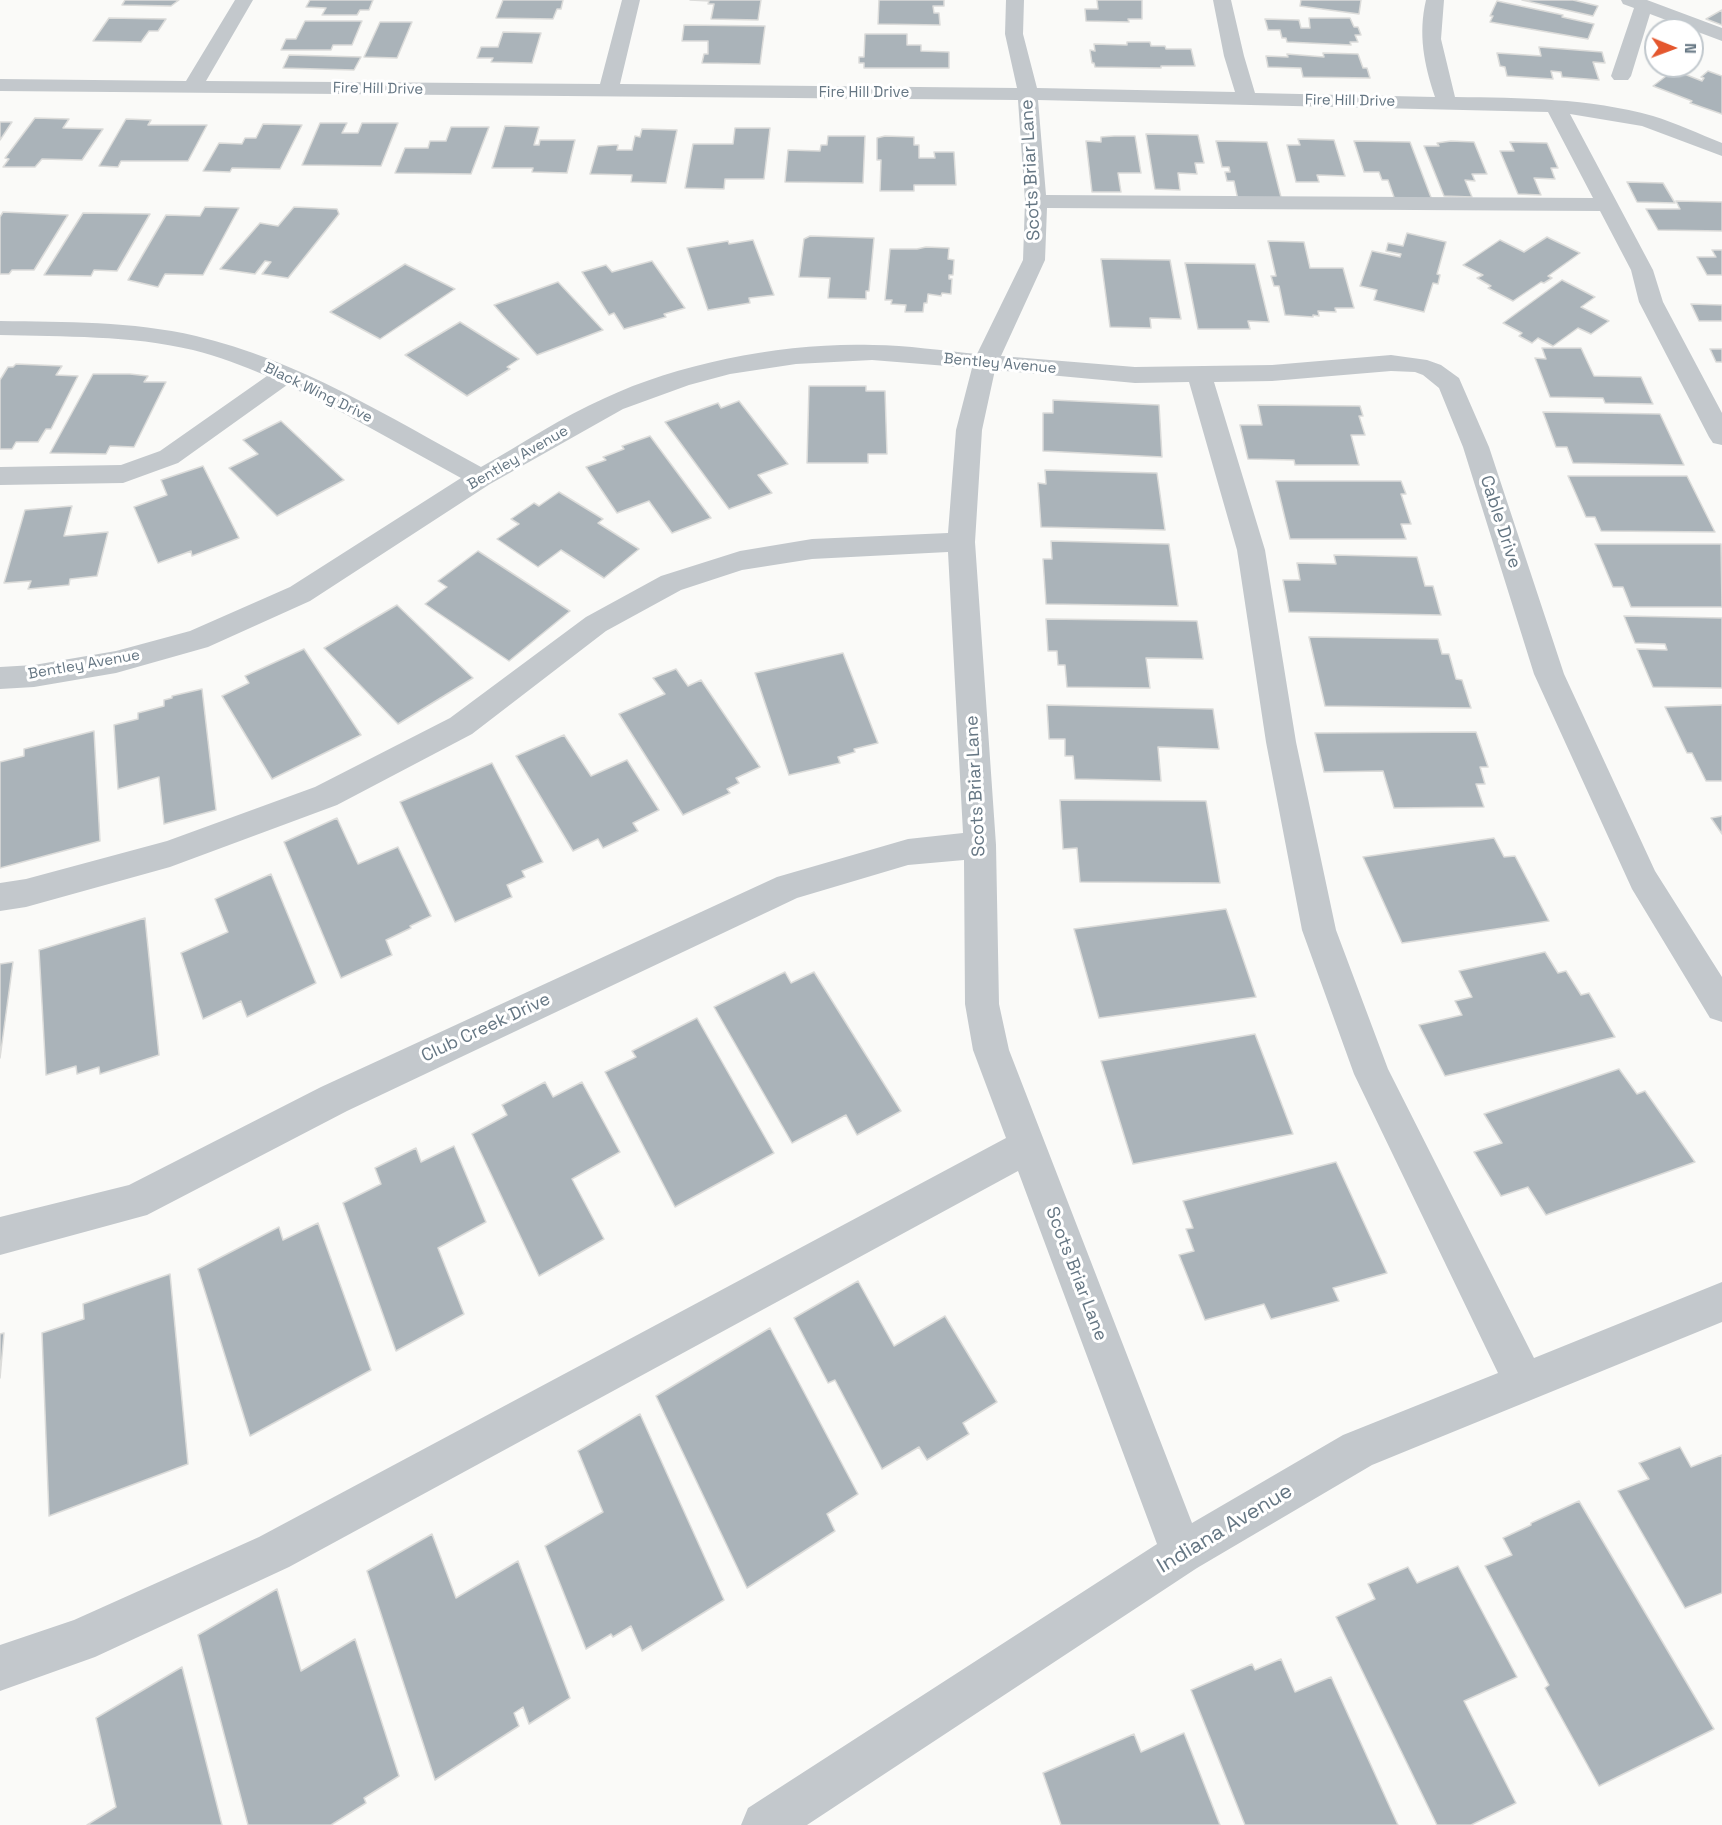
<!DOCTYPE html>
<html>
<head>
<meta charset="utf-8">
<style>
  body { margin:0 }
  #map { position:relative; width:1722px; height:1825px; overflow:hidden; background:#fafaf8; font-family:"Space Grotesk",sans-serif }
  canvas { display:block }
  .north { position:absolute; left:1644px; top:18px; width:60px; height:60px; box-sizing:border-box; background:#fff; border:2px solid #c1c8cd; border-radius:50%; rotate:91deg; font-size:16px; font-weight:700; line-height:24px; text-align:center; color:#657683 }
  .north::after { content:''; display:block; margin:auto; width:21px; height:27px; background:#e4572e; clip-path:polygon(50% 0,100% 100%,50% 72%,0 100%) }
</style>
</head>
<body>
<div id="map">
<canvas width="1722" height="1825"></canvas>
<div class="north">N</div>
</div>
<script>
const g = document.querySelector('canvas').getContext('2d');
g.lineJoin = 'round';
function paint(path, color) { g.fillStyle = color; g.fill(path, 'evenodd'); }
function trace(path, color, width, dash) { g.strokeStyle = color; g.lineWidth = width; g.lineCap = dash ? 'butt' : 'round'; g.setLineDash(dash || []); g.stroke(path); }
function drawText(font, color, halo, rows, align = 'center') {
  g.font = font + ' "Space Grotesk",sans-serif'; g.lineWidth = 6; g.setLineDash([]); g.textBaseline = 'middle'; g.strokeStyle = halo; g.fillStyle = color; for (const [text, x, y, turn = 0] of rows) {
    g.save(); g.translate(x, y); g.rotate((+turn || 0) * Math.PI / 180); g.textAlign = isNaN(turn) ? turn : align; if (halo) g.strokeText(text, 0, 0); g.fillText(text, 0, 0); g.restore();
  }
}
const building = new Path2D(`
  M125,0h54l-8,6 -49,-1z
  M310,0h63l-4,10h-9l-3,5h-35l4,-7 -20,-1z
  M503,0h60l-2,9h-4l-4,10 -57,-1z
  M690,0h71l-3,20 -47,-1 3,-15h-6l1,-3z
  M879,0h65v6h-11l1,7h5l1,12 -62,-1z
  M1097,0h45v19h-14l1,3 -43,-1 -1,-12h13z
  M1301,0h60l-2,14 -59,-8z
  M1522,0h51l25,6 -5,10z
  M1497,1l66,14 -1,2 32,7 -6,15 -98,-17 3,-6h-3z
  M1722,10v15l-16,-6z
  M109,18l57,1 -8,12h-9l-8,11 -48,-1z
  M1309,18h41l4,9h4l3,8h-6l3,7h-8l1,3 -64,-3 -1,-4h-4l-2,-8h-12l-3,-11 34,1 2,8h9z
  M305,21h57l-10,24h-19l-2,5h-50l5,-11h10z
  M380,22h32l-15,36 -33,-1z
  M684,25l81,1 -5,38 -58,-1 2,-9h4v-13h-26z
  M503,32l38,1 -9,30 -41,-1 2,-4h-16l4,-11h17z
  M865,34h42v11h14v6l28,1v16h-85v-5h-5v-6h5z
  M1127,42h23l1,4h14l1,3h25l4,17h-34v2l-66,-1 -1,-4h-2l-2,-13 5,1 -1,-7 33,1z
  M1539,47l63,5 3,11 -12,-1 6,18 -37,-3 -1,-5 -10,-1 2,8 -46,-3 -2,-9 -5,-1 -3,-13 44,3z
  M1323,53l35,1 5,14h4l3,10 -67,-1 -2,-9 -33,-1 -2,-11 22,1 -1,-3 37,3z
  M289,55l72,2 -7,13 -71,-2z
  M1674,70l28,11 2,-3 -3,-1 7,-6 14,5v38l-32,-11 2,-2 -39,-15z
  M35,118l34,1 -6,9 40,1 -21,31 -40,-1 -7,8h-32l6,-8 -4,-1z
  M126,119l25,1 -3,5h59l-19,36h-67l-3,6 -19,-1z
  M0,122h12l-12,18z
  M320,123h27l-5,10h16l4,-10h36l-17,43 -79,-1z
  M263,124l39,1 -22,44 -48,-1 -2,4 -27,-1 16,-28 23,1 3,-6h11z
  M505,126l34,1 -5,18h5l1,-5h35l-8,33 -35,-1 1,-4h-41z
  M451,127h38l-18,47 -76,-1 10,-25h23l2,-7h16z
  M735,128h35l-6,51h-39l-1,10 -39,-1 8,-44h40z
  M642,129l35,1 -11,53 -35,-1 1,-7 -42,-1 8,-28 16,-1h4l-1,5h15l3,-14 5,1z
  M1146,134l52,1 6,28h-9l2,11 -19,-1 2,17 -25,-1z
  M828,136h37l-2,47 -78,-1 3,-32 32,1 1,-6h6z
  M885,136l29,1v8h5v13h16l-1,-6h20l2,33h-42v6h-34l1,-31h-4v-22z
  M1114,136h21l6,37h-23l3,19h-29l-6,-51 15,1v-5z
  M1298,139l36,1 11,36 -28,-1 2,7h-23l-9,-37h13z
  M1216,141l51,1 15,59 -44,-1 -4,-19h-7l-2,-9h5l-1,-5h-7z
  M1354,141l56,1 22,58h-37l-7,-20h-6l-3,-8h-15z
  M1451,141l23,1 13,32h-15l3,7 -10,-1 7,17 -28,-1 -20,-50h15l-2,-3z
  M1510,142l37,1 11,25h-7l4,11 -21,-1 7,17 -23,-1 -18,-43h14z
  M1627,182l36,1 12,20 -38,-1z
  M1676,201l46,1v29l-64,-1 -12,-21h34z
  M205,207l34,1 -36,67 -38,-1 -7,13 -30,-7 38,-65 34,1z
  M294,207l43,2 2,5 -51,64 -26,-4 9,-12 -6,-1 -10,13 -35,-5 40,-46 18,3z
  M3,212l65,3 -34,55h-22l-3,4h-9v-57z
  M83,213l67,1 -33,57 -23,-1 -3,6 -47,-1z
  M1407,233l39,9 -9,32 3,1 -2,9 -5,-1 -9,29 -50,-12 3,-10 -17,-4 12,-35 28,6 1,-3 -15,-3 2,-8 15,3z
  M810,236l64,2 -5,53h-3v8l-38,-1 2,-20 -31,-1 5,-38z
  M1547,237l33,16 -32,23 4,2 -8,5 -3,-1 -28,19 -25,-13 3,-2 -14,-8 6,-3 -20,-10 37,-25 24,12z
  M753,240l21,55 -25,3 1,5 -42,7 -21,-62 41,-7 1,3z
  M1268,241l36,1 6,26h33l11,40h-19l1,4 -18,-1 1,5 -6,-1v2l-28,-2 -6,-29h-5l-3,-10h5z
  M926,247l23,1 -1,11 6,1 -1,15h-4v4h3l-1,15 -9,-1 -1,3 -13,-2 -1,9h-3l-1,9h-18l1,-7 -15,-1 1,-4h-7l5,-51h27z
  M1712,250h10v25h-15l-10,-18h19z
  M1101,259l69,1 11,59 -31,-1 1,10 -41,-1z
  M652,261l33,47 -21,6 2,3 -42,12 -10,-16 -5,2 -27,-43 24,-7 6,7z
  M1185,263l70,1 14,58 -21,-1 2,8h-52z
  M405,264l50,25 -75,50 -50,-27z
  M1562,280l33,17 -14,10 28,14 -18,13 -13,-6 -25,18 -15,-8 -6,5 -13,-7 3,-3 -19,-10z
  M558,282l45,48 -66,25 -43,-50z
  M1691,304l31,1v16h-23z
  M460,322l59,37 -12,8 3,2 -43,27 -62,-41z
  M1542,348h39l13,28 47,1 12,27 -48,-1 -2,-5 -53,-1 -15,-39 11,1z
  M1710,349h12v13h-6z
  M16,364l46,2 -6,9 22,1 -27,53h-5l-8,13h-22l-4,7h-12v-69l8,-13h5z
  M93,374h37l18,2 -4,6h22l-32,65 -24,-1 -4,8 -56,-1z
  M809,386h57v5h19l2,63h-19v9h-61z
  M1053,400l106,5 3,52 -119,-6v-38h10z
  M739,401l49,63 -30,11 14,18 -43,16 -64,-87 53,-19 3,5z
  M1258,405l102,1 3,10h-4l6,19h-14l8,30h-64l-1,-5 -46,-1 -8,-34h22z
  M1543,412l117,2 24,51 -111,-2 -6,-16h-11z
  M281,421l63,59 -67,36 -48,-48 29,-14 -15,-14z
  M650,436l61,82 -39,15 -23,-32 -32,12 -31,-46 20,-7 -3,-3 21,-8 -2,-3z
  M203,466l36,72 -47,18 -1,-5 -33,12 -24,-56 33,-12 -6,-15z
  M1045,470l112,3 8,57 -124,-3 -3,-44 8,1z
  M1568,476h119l28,56 -114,-1 -6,-14h-9z
  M1276,481h125l5,13h-5l10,30h-10l5,15h-116z
  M559,492l44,27 -5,4 41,26 -35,29 -43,-28 -23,17 -41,-28 22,-15 -8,-5 23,-16 5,3z
  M72,506l-8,30 44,-4 -11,44 -27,3 -1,6 -41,4 3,-8 -27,2 21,-73z
  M1051,541l118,3 9,62 -132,-2 -3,-45h9z
  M1595,544h126l1,63h-91l-8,-20h-10z
  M478,551l92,60 -61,50 -84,-57 22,-17 -9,-6z
  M1334,555l83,2 8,29h8l8,29 -152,-3 -6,-32h17l-3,-17 39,1z
  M397,605l76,73 -75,46 -74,-76z
  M1624,616l98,2v70l-69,-1 -16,-38 30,1 -2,-6 -30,-1z
  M1046,619l151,2 6,38 -57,-1 4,30 -83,-1 -2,-22h-7l-1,-14h-9z
  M1309,637l129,2 4,15h7l7,25 6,1 9,28 -146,-2z
  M304,649l57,86 -89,44 -50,-83 27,-13 -4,-7z
  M843,653l35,90 -24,6 1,3 -17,5 2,6 -51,12 -34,-102z
  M676,669l12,17 13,-6 59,87 -24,11 3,5 -12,6 3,4 -47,22 -64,-101 46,-20 -12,-16z
  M202,689l14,121 -52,14 -5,-47 -41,12 -4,-64 24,-6v-6l26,-7v-6l8,-2v-2z
  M1047,705l166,4 6,40 -61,-2 3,34 -86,-2 -2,-23h-8v-17h-16z
  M1722,705v76h-16l-14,-28h-5l-22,-46z
  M94,731l6,110 -100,27v-106l24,-6v-7z
  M1476,732l12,35h-8l5,17h-9l8,23 -90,1 -11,-37 -59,1 -9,-39z
  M564,735l27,41 36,-16 32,50 -26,13 5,8 -35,17 -5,-9 -25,12 -57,-95z
  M492,763l51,99 -21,9 3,6 -18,8 5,12 -57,25 -55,-120z
  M1060,800l146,1 14,82 -140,-1 -3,-34 -14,1z
  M1722,816v18l-11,-16z
  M337,818l21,46 40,-17 33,69 -21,10 1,2 -25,12 6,15 -51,23 -57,-136z
  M1494,838l10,19 11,-1 34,65 -147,22 -39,-86z
  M271,874l45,109 -69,34 -6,-16 -38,18 -22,-66 47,-21 -13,-33z
  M1226,909l30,88 -157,21 -25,-89z
  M145,918l14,137 -59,19 -1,-7 -22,7 -1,-8 -30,9 -7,-125z
  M1545,952l13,21 8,-2 15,24 8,-2 26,44 -170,39 -26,-51 43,-10 -7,-14 17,-4 -13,-26z
  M13,962l-13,96v-94z
  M785,972l6,11 23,-11 87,139 -44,24 -11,-20 -54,28 -78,-136z
  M697,1018l77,135 -99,54 -70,-135 31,-15 -4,-6z
  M1255,1034l38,100 -160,30 -32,-103z
  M1619,1069l18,25 8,-3 50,71 -149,53 -18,-28 -27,9 -27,-44 28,-9 -18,-29z
  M545,1082l8,15 29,-15 38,70 -48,27 32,60 -65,37 -67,-142 35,-19 -5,-10z
  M454,1146l32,76 -48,26 26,66 -68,37 -53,-148 38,-19 -6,-16 41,-20 5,14z
  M1336,1162l51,111 -54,15 6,13 -68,18 -7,-15 -59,16 -26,-65 15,-4 -8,-22 7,-1 -10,-27z
  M318,1223l53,147 -121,66 -52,-167 81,-42 4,13z
  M170,1274l18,190 -139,52 -7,-183 42,-14 -1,-15z
  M858,1281l36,65 51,-30 52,86 -34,21 6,11 -42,26 -8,-13 -37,22 -47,-89 -7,3 -34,-65z
  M770,1328l88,166 -31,20 8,17 -88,57 -91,-192z
  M4,1333l-4,45v-44z
  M640,1414l84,186 -82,51 -11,-25 -18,11 -2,-3 -25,15 -41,-103 58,-34 -25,-61z
  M1680,1447l11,20 31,-12v138l-37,15 -67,-117 31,-12 -10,-16z
  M1579,1501l135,228 -115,57 -54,-98 4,-3 -64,-119 27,-11 -9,-17 28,-13v-2z
  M432,1534l24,64 62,-37 52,137 -41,26 -6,-17 -9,6 5,13 -84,54 -68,-209z
  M1458,1566l59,111 -53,24 52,102 -45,22h-34l-101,-208 39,-18 -7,-15 40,-17 9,16z
  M277,1589l24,82 54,-32 44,137 -35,22 2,5 -35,22h-83l-50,-190z
  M1281,1659l14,33 36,-15 67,148h-153l-54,-135 61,-26 3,6z
  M182,1667l40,158h-135l29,-18 -20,-89z
  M1184,1733l36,92h-159l-18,-52 91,-39 7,18z`);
const minor = new Path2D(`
  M235,0h18l-47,81 394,3 22,-84h18l-20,84 397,4 -12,-54 1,-34h18l-1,34 14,54 198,4 -11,-36 -11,-56h18l13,56 11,37 180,4c-11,-33 -17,-63 -9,-97h18l-3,39 14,58c66,1 134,1 198,19 23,7 46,18 69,27v13l-80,-30 -72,-12 83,156 10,32 59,111v32l-9,-2 -4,-6 -70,-135 -8,-32 -31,-59 -553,-3 -2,52 -44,96 134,11 137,-2 119,-10 36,5 14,5 18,13 30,69 75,227 91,197 67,106v45l-12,-4 -78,-129 -98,-215 -71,-227 -24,-59 -16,-13 -8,-3 -24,-1 -119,10 -58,1 51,168 31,192 40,188 52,139 146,289 188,-76v40l-350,143 -175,103 -390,257h-66l7,-17 409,-264 -139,-373 -729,396 -194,90 -95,34v-46l74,-25 185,-83 747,-399 -33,-88 -8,-46 -1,-144 -56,5 -111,33 -450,213 -200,104 -147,40v-38l129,-32 192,-98 456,-210 131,-38 55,-6 -15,-281 -136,7 -70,11 -61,20 -75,41 -134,103 -135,71 -167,62 -144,40 -26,4v-28l26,-4 141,-38 148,-54 135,-69 136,-101 75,-41 79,-25 72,-12 136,-6 8,-103 16,-62 -100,-8 -76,4 -66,10 -41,11 -66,24 -133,75 -180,117 -102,46 -92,26 -82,14 -34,2v-22l34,-2 82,-14 74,-20 100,-44 171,-109 -116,-64 -58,-29 -109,78 -55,20 -123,2v-18l121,-2 39,-14 107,-75c-24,-10 -49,-20 -74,-26 -63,-15 -129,-13 -193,-15v-14c65,1 132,0 196,15 102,24 193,81 285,131 41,-23 81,-50 124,-69 76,-36 184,-56 268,-53 34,0 70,6 104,9l46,-94 2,-59 -7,-101 -1018,-9v-12l186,2zM1038,100l510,12 45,86 -547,-3zM995,370l140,13 54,-1 48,168 29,192 36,188 52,144 144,299 -155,62 -151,88 -183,-473 -10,-46 -3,-159 -21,-303 7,-112z
  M1621,0h26l75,28v13l-72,-27 -19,62 -3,4h-14l-3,-4 23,-68 -11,-4z`);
const farStreetnames = [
  ["Fire Hill Drive",378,89,1],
  ["Fire Hill Drive",864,93],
  ["Fire Hill Drive",1350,101,1],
  ["Bentley Avenue",1000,364,5],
  ["Black Wing Drive",318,393,26],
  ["Bentley Avenue",518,458,-30],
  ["Bentley Avenue",84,665,-10]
];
const streetNames = [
  ["Scots Briar Lane",1031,170,-93],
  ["Cable Drive",1500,522,72],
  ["Scots Briar Lane",976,786,-93],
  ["Club Creek Drive",486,1028,-25],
  ["Scots Briar Lane",1076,1274,69]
];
const nearStreetnames = [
  ["Indiana Avenue",1225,1529,-31]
];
paint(building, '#aab3b9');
trace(building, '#dcdcda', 1.5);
paint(minor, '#c3c8cc');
drawText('15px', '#657683', '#fff', farStreetnames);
drawText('18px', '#657683', '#fff', streetNames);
drawText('21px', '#657683', '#fff', nearStreetnames);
</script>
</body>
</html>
